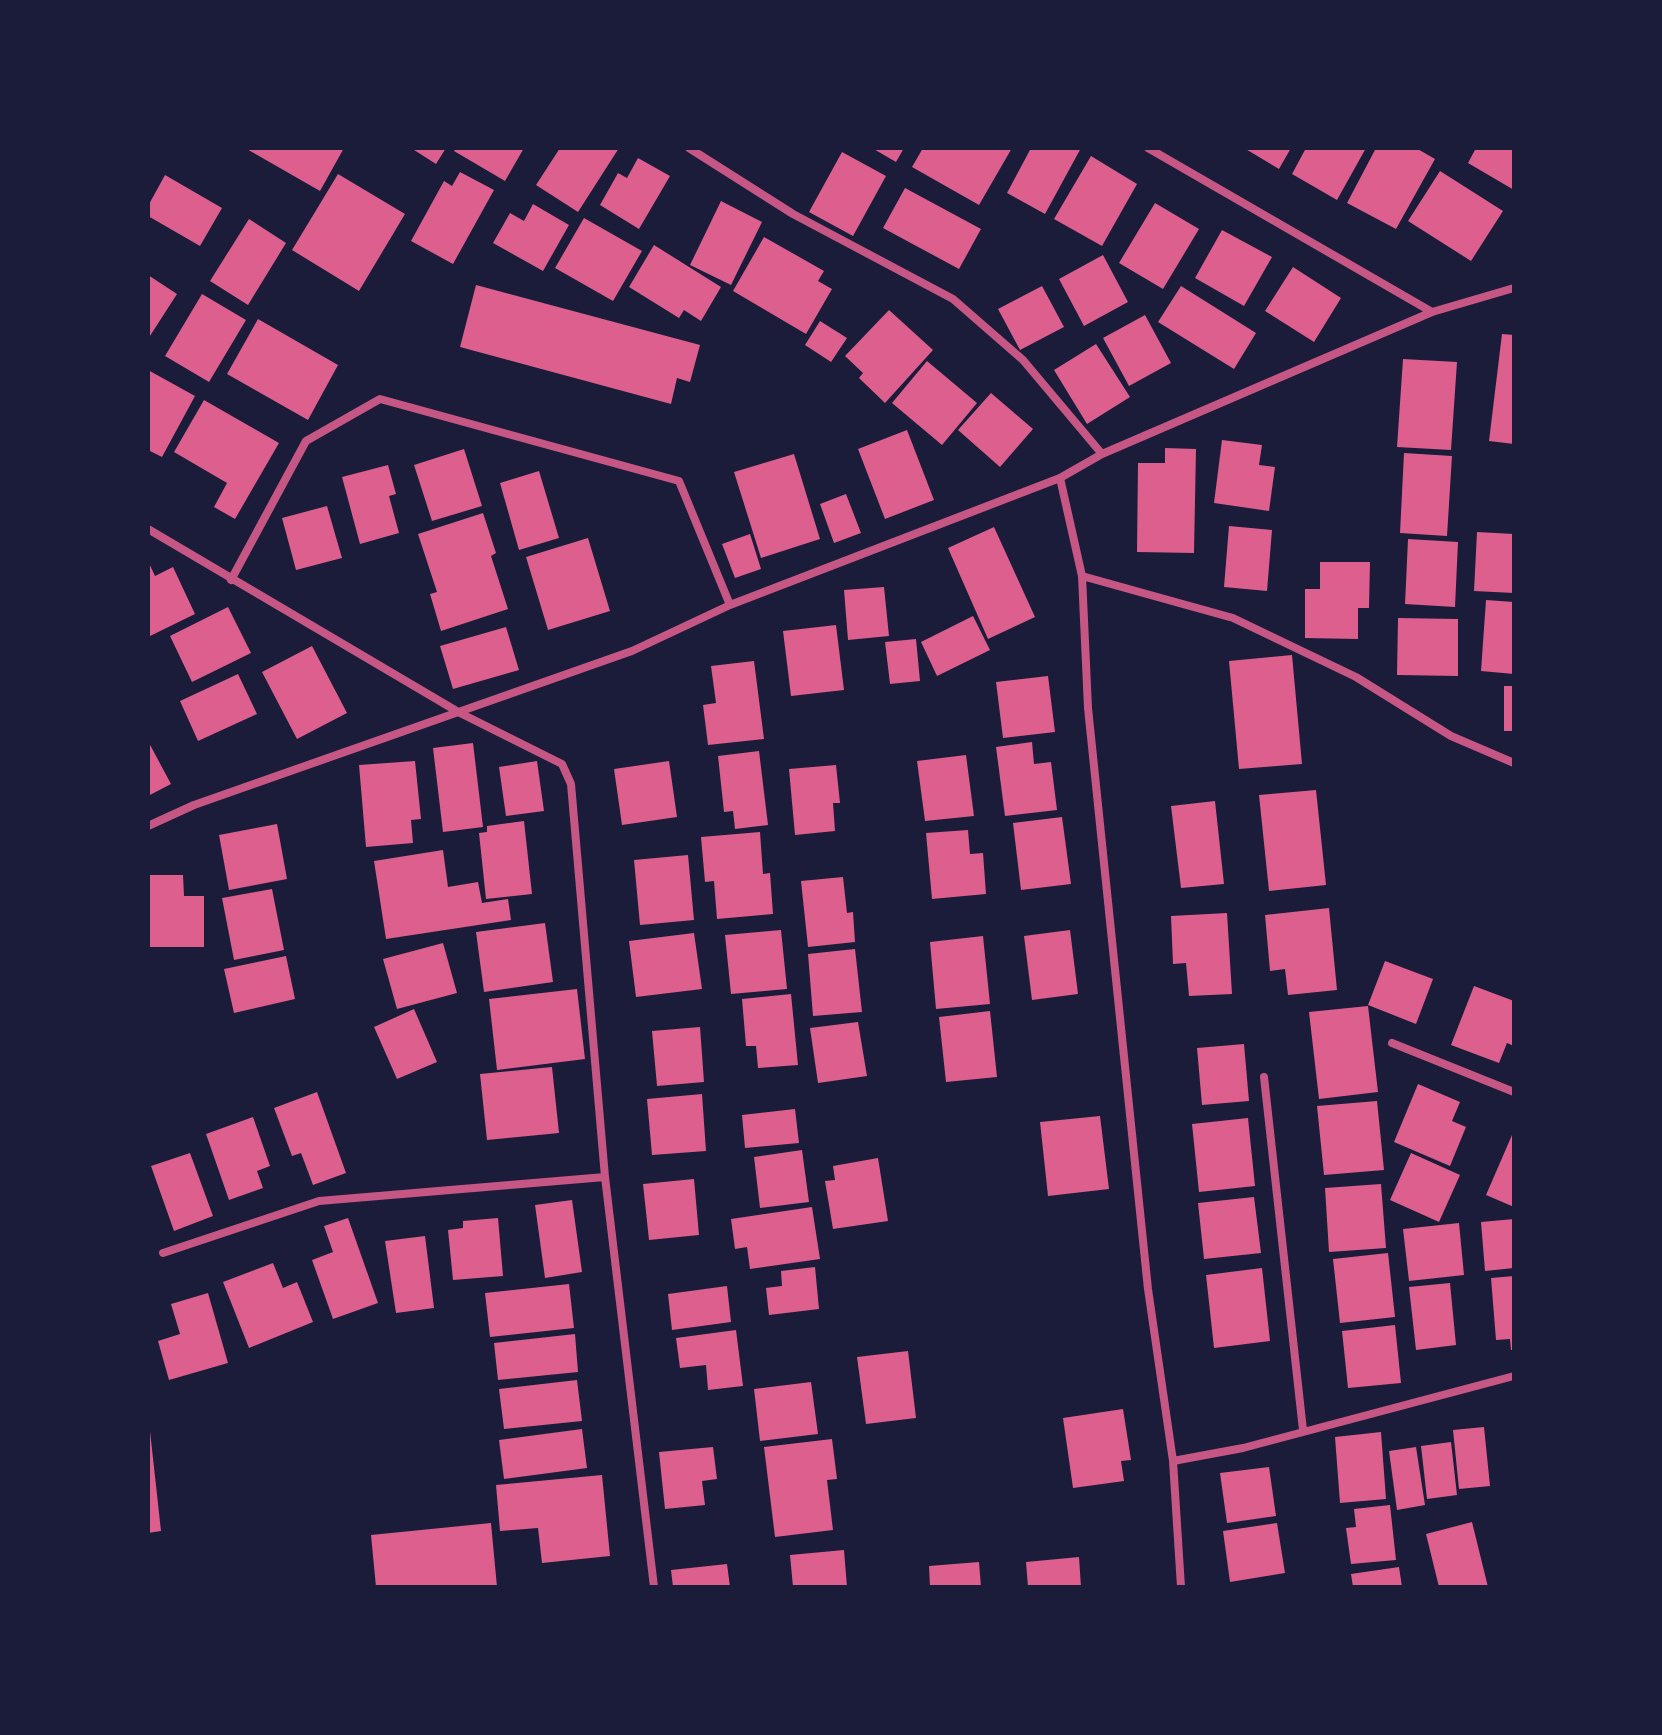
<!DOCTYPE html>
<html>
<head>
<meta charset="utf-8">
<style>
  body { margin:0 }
  #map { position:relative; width:1662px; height:1735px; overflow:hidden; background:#1b1b3a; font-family:Mulish,sans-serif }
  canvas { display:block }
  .frame { position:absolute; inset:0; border:150px solid #1b1b3a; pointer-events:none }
</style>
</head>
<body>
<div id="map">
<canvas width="1662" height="1735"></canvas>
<div class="frame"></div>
</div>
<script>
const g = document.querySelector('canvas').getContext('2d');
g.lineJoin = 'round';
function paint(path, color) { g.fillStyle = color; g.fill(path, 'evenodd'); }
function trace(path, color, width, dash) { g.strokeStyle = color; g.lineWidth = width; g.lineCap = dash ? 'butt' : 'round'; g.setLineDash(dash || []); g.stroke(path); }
const building = new Path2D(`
  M245,148h99l-24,43z
  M411,148h35l-10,16z
  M456,148h68l-19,33 -51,-30z
  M560,148h59l-41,64 -42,-27z
  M872,148h32l-8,14z
  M923,148h89l-33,57 -67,-38z
  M1031,148h50l-36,66 -38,-21z
  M1244,148h47l-12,21z
  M1306,148h60l-29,52 -45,-26z
  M1376,148h40l19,11 -39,70 -49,-26z
  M1476,148h38v42l-46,-27z
  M842,152l44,24 -33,60 -44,-24z
  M1091,156l46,28 -35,62 -48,-27z
  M638,158l32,18 -31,53 -39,-24 18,-32 9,5z
  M1440,171l63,40 -32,50 -63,-40z
  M460,172l34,18 -41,74 -42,-23 33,-60 8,5z
  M338,174l67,40 -46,77 -67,-41z
  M165,175l57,33 -22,38 -52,-30v-10z
  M905,188l76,41 -22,40 -76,-41z
  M721,201l41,21 -31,63 -41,-20z
  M1155,203l44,26 -36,60 -44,-26z
  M533,204l36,21 -26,46 -50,-28 17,-30 14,8z
  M584,218l58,33 -29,50 -58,-33z
  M249,219l37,24 -38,62 -38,-24z
  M1222,230l50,27 -28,49 -49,-28z
  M764,237l60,34 -6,10 14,8 -26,45 -73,-43z
  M654,245l67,42 -20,34 -17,-11 -5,8 -50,-31z
  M1103,255l25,47 -44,24 -25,-47z
  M1293,267l48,31 -27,44 -49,-31z
  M148,275l29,19 -29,45z
  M476,285l224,60 -10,37 -13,-4 -6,26 -211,-57z
  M1042,286l22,41 -44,23 -22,-41z
  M1181,286l75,47 -22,36 -76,-47z
  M202,294l44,26 -37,62 -44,-26z
  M889,310l44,40 -48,53 -26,-25 4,-5 -18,-17z
  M1145,315l26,48 -42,23 -26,-48z
  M258,319l80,46 -30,55 -81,-46z
  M820,321l27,17 -16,24 -26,-17z
  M1502,334l12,1v109l-25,-3z
  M1096,344l34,53 -43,27 -33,-54z
  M1403,359l54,3 -6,88 -54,-3z
  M927,361l50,42 -35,42 -50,-42z
  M148,370l47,26 -33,61 -14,-7z
  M991,393l42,36 -33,38 -42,-37z
  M204,400l75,43 -44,76 -21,-12 13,-24 -53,-31z
  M907,430l27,70 -49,19 -27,-70z
  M1222,440l40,5 -3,20 16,2 -6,44 -55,-8z
  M1165,448l31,1 -2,104 -57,-1 1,-89h27z
  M464,449l18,57 -50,15 -18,-56z
  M1404,453l48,3 -5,80 -47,-3z
  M794,454l26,85 -59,19 -27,-86z
  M388,465l8,29 -7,2 10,37 -39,11 -18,-67z
  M539,471l20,67 -40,12 -19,-67z
  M846,494l15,39 -27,10 -14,-39z
  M327,506l15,52 -46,12 -14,-52z
  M483,513l13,40 -5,3 17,53 -67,22 -11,-37 7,-2 -19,-58z
  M1229,526l43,4 -5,61 -43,-4z
  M994,527l41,90 -47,22 -40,-91z
  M1477,532l37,2v59l-40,-2z
  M750,534l11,35 -26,9 -13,-34z
  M588,538l22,73 -62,19 -22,-73z
  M1408,539l50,3 -3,65 -50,-3z
  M148,561l7,15 18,-9 22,47 -47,23z
  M1320,562h50l-1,46h-11v31l-53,-1v-49h15z
  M884,587l5,49 -41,4 -4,-50z
  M1486,600l28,2v72l-33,-3z
  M228,607l23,46 -59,29 -22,-46z
  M973,616l17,34 -53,26 -16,-34z
  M1398,618l60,1v57l-61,-1z
  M836,625l8,65 -53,6 -8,-65z
  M506,627l13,43 -66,19 -13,-43z
  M916,639l4,42 -30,3 -5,-42z
  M312,646l35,67 -50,26 -35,-67z
  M1292,655l10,109 -63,5 -10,-108z
  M754,661l10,78 -56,6 -5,-40 13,-2 -5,-37z
  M238,674l19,40 -59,27 -18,-40z
  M1048,676l7,56 -52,6 -7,-56z
  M1504,686h10v45h-10z
  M148,741l23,43 -23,12z
  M1032,742l2,22 17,-2 6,48 -52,6 -9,-69z
  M473,743l10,84 -40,5 -10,-84z
  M759,751l9,74 -33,4 -2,-18 -9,1 -6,-56z
  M966,755l8,61 -49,5 -8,-60z
  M415,761l6,58 -10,1 2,23 -47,4 -7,-82z
  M537,761l7,50 -38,5 -7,-49z
  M669,761l8,56 -55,8 -8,-56z
  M836,765l4,38h-7l2,28 -40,4 -6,-66z
  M1316,790l10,95 -57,6 -10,-96z
  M1215,801l9,83 -43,4 -10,-82z
  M1062,817l9,67 -50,6 -8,-67z
  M524,821l8,73 -46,5 -7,-66 8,-1v-6z
  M277,824l10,55 -58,11 -10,-55z
  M968,830l2,24 13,-1 3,41 -54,5 -6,-66z
  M760,832l3,42 7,-1 3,41 -56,5 -3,-38 -9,1 -4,-45z
  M443,850l5,37 30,-5 4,21 26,-4 3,21 -125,19 -12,-78z
  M688,855l6,65 -54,5 -6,-65z
  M148,875h35l1,21h20v51h-56z
  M843,877l4,36 6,-1 2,30 -47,5 -7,-66z
  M272,889l12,61 -50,10 -12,-62z
  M1329,908l8,82 -49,5 -3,-26 -15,2 -5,-56z
  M1227,913l5,81 -43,2 -3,-33 -13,1 -2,-48z
  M545,923l8,59 -69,10 -8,-60z
  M781,930l6,59 -56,5 -6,-59z
  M1070,930l8,64 -46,6 -8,-64z
  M694,933l8,56 -66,8 -7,-56z
  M983,936l7,68 -54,5 -6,-67z
  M443,943l14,50 -60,16 -14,-50z
  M855,949l7,63 -49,4 -5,-62z
  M286,956l9,43 -61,14 -10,-44z
  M1385,961l48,18 -17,45 -48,-19z
  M1474,986l40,15v45l-7,-3 -8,20 -48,-18z
  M577,989l8,70 -88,11 -8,-71z
  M791,994l7,71 -40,3 -2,-22h-10l-4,-47z
  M1368,1006l10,86 -59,7 -10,-87z
  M414,1009l23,53 -40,17 -23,-52z
  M990,1011l7,66 -51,5 -7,-65z
  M858,1022l9,54 -49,7 -8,-55z
  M700,1027l4,55 -47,4 -5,-55z
  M1244,1044l5,57 -47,4 -5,-57z
  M552,1067l7,66 -72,7 -7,-66z
  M1418,1084l42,18 -8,19 14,6 -16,39 -56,-24z
  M317,1092l29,81 -33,12 -12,-32 -9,3 -18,-48z
  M702,1094l4,57 -54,4 -5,-56z
  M1377,1101l7,69 -60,5 -7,-69z
  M795,1109l4,34 -54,5 -3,-33z
  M1100,1116l9,73 -61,7 -8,-74z
  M253,1117l17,49 -13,5 6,17 -34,12 -23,-66z
  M1248,1118l7,68 -56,6 -7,-68z
  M1512,1135l2,1v71l-28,-12z
  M802,1150l7,52 -49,6 -6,-51z
  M190,1153l23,63 -39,15 -23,-65z
  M1411,1153l49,22 -21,47 -49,-22z
  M878,1158l10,63 -55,8 -8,-48 10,-1 -2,-14z
  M694,1179l5,56 -50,5 -6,-56z
  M1381,1184l5,64 -57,4 -4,-64z
  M1254,1197l7,56 -57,6 -6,-56z
  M572,1200l10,72 -37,6 -10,-73z
  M812,1207l8,52 -70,10 -3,-22 -12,2 -4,-30z
  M348,1218l30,85 -45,16 -21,-59 21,-8 -9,-26z
  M498,1218l5,58 -50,4 -5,-50 15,-2v-7z
  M1514,1219v49l-29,3 -4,-49z
  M1459,1223l5,52 -55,6 -6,-52z
  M425,1236l9,72 -38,5 -11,-72z
  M1388,1253l7,64 -55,6 -7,-64z
  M273,1263l10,25 14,-6 16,40 -64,26 -26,-66z
  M815,1267l4,42 -50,6 -3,-27 16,-2 -1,-15z
  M1262,1268l8,73 -56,7 -8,-73z
  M1514,1276v74h-3l-1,-11 -14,1 -5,-62z
  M1450,1283l6,62 -40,5 -7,-63z
  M569,1284l5,44 -84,9 -5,-44z
  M727,1286l4,36 -59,8 -4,-36z
  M208,1293l20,70 -59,17 -11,-39 22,-7 -9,-30z
  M1395,1325l6,58 -53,5 -6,-57z
  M736,1330l7,56 -35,4 -2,-25 -26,3 -4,-30z
  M575,1334l3,38 -80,8 -4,-37z
  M908,1351l8,67 -50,6 -9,-67z
  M577,1380l5,41 -78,8 -5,-40z
  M811,1382l7,52 -58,7 -6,-52z
  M1123,1409l8,51 -10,1 3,20 -51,7 -10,-70z
  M1484,1427l6,59 -31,3 -6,-59z
  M582,1429l5,39 -83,11 -5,-39z
  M150,1431l11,100 -13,2v-101z
  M1381,1432l5,67 -46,4 -5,-66z
  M832,1439l5,40 -10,1 6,50 -58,7 -11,-90z
  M1451,1442l6,53 -30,4 -6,-53z
  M713,1447l4,32 -15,2 3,24 -40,4 -6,-57z
  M1416,1447l9,58 -28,5 -8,-59z
  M1269,1467l7,49 -49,7 -7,-50z
  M602,1475l8,81 -68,7 -4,-35 -38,3 -4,-46z
  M1390,1505l6,55 -45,4 -5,-36 10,-1 -2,-18z
  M1472,1522l16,65h-49l-13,-53z
  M491,1523l6,64h-121l-5,-52z
  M1277,1523l8,50 -55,9 -7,-51z
  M844,1550l3,37h-54l-3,-32z
  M1079,1557l2,30h-53l-2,-25z
  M979,1562l2,25h-51l-1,-21z
  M727,1564l3,23h-57l-2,-17z
  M1399,1567l3,20h-49l-2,-13z`);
const minor = new Path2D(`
  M689,148l104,66 160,85 70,61 79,94
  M1148,148l284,164
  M1060,478l22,98 6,132 60,581 25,172 8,126
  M148,529l312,184 102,51 9,20 34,393 49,410
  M1082,576l151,42 123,59 95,59 63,27
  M231,580l75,-139 74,-42 299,82 51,124
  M148,826l46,-21 438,-154 98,-46 330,-127 42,-24 330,-142 82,-24
  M1392,1043l122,49
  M1264,1077l39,353
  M163,1253l156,-52 286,-24
  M1173,1461l70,-13 271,-72`);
paint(building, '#dd5f8e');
trace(minor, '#c65784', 8);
</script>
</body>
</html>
